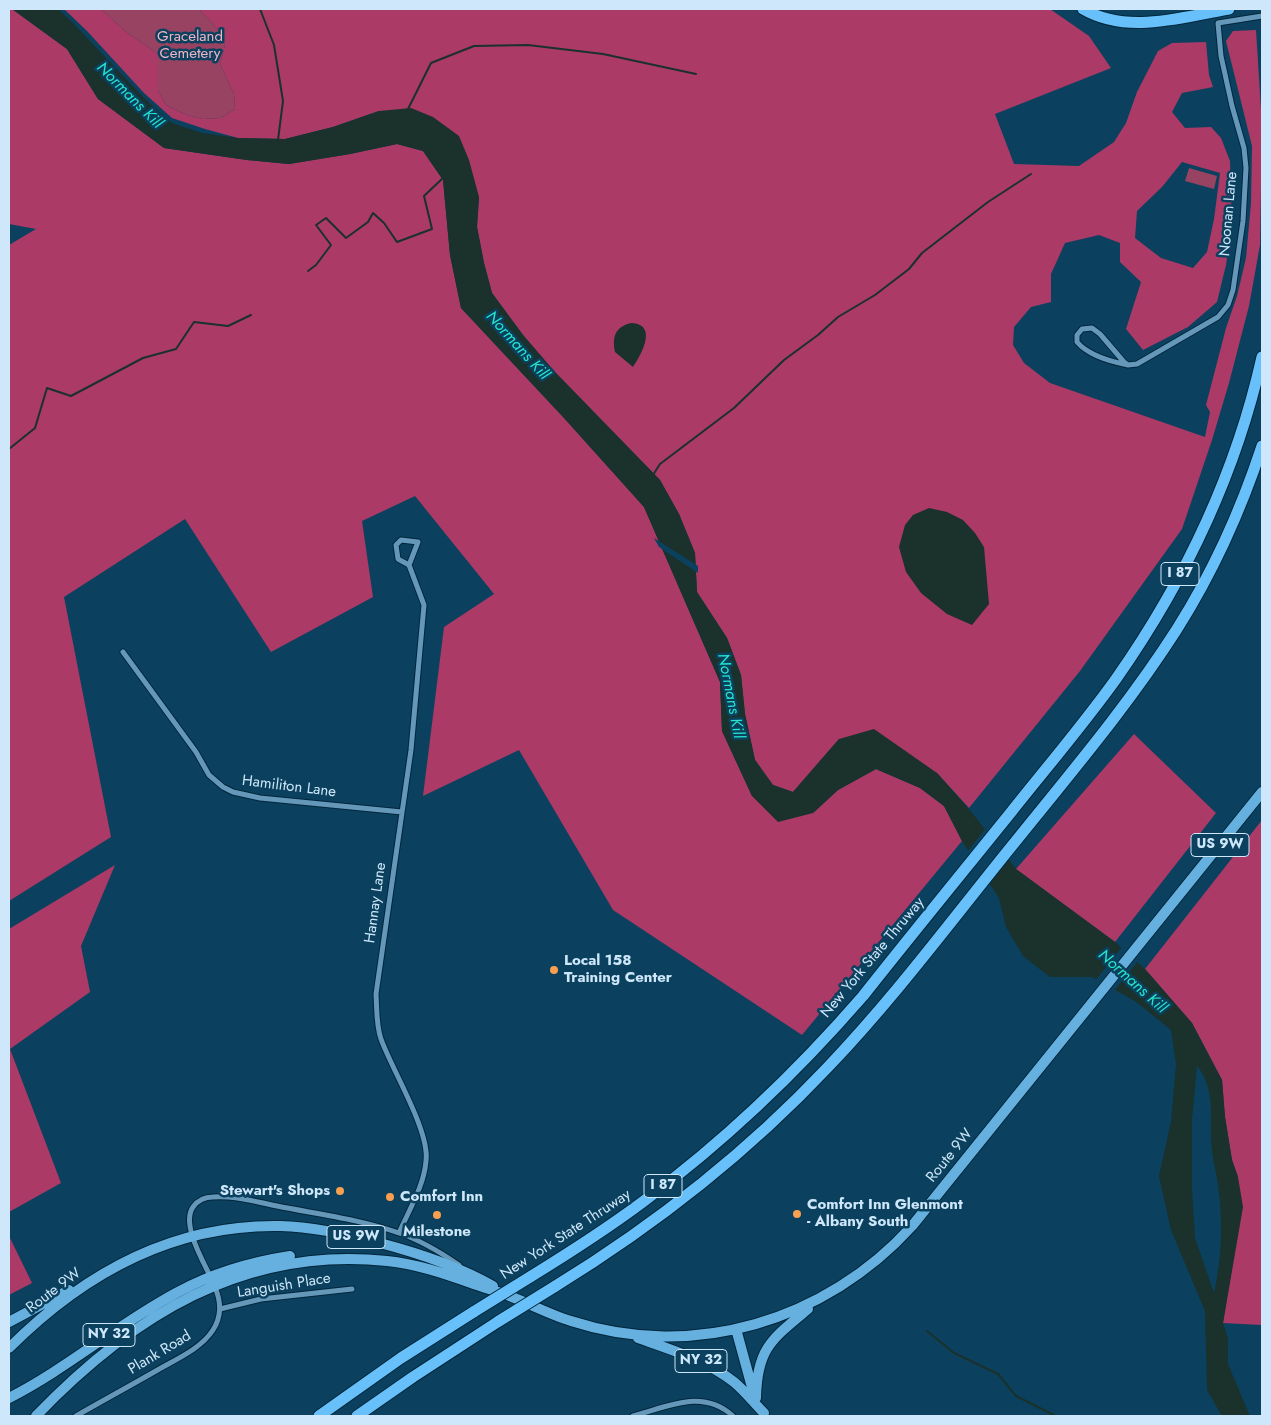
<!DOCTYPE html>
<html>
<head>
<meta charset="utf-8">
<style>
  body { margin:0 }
  #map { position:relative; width:1271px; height:1425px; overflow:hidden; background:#0b415e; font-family:Jost,sans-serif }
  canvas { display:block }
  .frame { position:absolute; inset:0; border:10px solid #cee7fa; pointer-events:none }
</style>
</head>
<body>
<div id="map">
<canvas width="1271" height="1425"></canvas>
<div class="frame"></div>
</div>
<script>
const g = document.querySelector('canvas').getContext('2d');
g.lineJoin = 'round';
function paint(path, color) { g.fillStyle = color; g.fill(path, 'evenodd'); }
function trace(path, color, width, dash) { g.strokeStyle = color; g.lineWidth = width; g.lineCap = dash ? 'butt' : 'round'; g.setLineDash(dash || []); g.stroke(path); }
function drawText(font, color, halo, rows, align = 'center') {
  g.font = font + ' Jost,sans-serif'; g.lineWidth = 5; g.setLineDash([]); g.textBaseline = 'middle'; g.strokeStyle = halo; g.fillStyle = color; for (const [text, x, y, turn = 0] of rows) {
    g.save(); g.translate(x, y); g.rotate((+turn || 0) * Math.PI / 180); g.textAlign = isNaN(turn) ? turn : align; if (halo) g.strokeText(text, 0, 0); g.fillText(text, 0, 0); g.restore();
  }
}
const green = new Path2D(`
  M101,9h98l22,24 4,12 -5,19 14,30 1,15 -14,9 -18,1 -16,-4 -21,-10 -8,-14v-37l-33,-23z
  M1189,168l28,8 -3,13 -29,-8z`);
const forest = new Path2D(`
  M9,9h3l55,40 31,50 66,49 83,12 42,4 61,-10 47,-10 26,7 20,29 7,75 11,53 103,110 80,89 76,175 2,49 30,65 61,17 25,-23 38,-21 44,19 24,18 18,35 -160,194 -189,-125 -94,-160 -96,46 21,-169 50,-33 -79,-98 -53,25 11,76 -102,55 -86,-133 -121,78 47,240 -102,64v-656l27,-16 -27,-5z
  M64,9h37l24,22 33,23v37l8,14 21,10 16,4 18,-1 14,-9 -1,-15 -14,-30 5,-19 -4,-12 -22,-24h851l39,27 22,32 -116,46 19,50 65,2 35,-24 12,-19 11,-31 21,-41 14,-8 34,-1 3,33 4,12 -31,6 -10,19 13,16 26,-1 10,11 9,23 2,63 -6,41 -9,37 -29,25 -45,23 -17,-21 15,-47 -21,-20v-19l-21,-8 -34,8 -14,31v28l-20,5 -17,20 -1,18 11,18 26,20 155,54 5,-25 -4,-7 20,-77 11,-32 9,-38 5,-55 1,-57 -26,-105 7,-10 23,-1 6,96 -2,119 -11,61 -20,77 -17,57 -30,89 -102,142 -111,137 -32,-35 -98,-34 -46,53 -20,-7 -18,-25 -10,-46 -4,-39 -14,-37 -30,-46 -2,-39 -16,-39 -19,-34 -106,-109 -31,-36 -31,-42 -8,-30 -7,-36 2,-30 -100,-86 -46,16 -48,12 -47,-1 -33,-9 -33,-11 -28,-25 -57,-62zM1182,162l38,11 -6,46 -7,33 -14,16 -32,-10 -26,-20 2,-27 25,-24z
  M1134,734l82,79 -101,129 -99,-73z
  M1262,820v505l-39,-2 15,-93v-53l-6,-17 -7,-43 -3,-37 -30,-57 -47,-54z
  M115,865l-34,81 9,46 -80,57 51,134 -52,29v-283z
  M9,1236l23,47 -23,12z`);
const water = new Path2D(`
  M12,9h46l15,14 71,75 28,25 30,10 36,5 47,1 48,-12 46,-16 32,-3 22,9 26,19 10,24 10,37 -2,30 7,36 8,30 31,42 31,36 106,109 19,34 16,39 2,39 30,46 14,37 4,39 10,46 18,25 20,7 46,-53 35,-10 63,44 32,36 47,60 99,73 30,27 47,54 30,57 3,37 7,43 6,17 5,30 -20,116 5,16v25l22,52h-28l-15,-26 -2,-79 -34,-81 -12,-54 12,-54 5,-58 -5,-34 -36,-29 -43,-24h-42l-27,-21 -17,-29 -7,-29 -37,-57 -18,-35 -24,-18 -44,-19 -38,21 -25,23 -35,9 -26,-26 -30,-65 -2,-49 -76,-175 -80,-89 -103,-110 -11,-53 -7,-75 -20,-29 -26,-7 -47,10 -61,10 -42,-4 -83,-12 -66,-49 -31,-50zM1197,1066c20,24 12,57 15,85 1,12 5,23 6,34 5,36 4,73 -4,108l-19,-55 -3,-49v-69z
  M631,323c27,1 11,31 2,44l-18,-15c-3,-15 0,-25 16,-29z
  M929,508l18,4 16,8 12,13 9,14 5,57 -17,21 -25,-11 -26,-21 -15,-21 -7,-25 6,-22 8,-10z`);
const pier = new Path2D(`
  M654,538l44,28v7l-39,-26z
  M986,828l24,30 -22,28 -21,-34z
  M1123,946l16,14 -26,32 -19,-10z`);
const stream = new Path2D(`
  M260,9l14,36 9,56 -5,39
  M407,111l24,-48 43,-17 54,-1 75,9 93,20
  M308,271l8,-6 15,-20 -15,-20 10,-7 20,20 22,-16 5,-9 11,10 13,19 35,-13 -8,-33 20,-19
  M9,449l26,-21 12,-40 24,8 72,-38 33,-9 18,-27 34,4 23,-11
  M653,475l7,-11 74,-56 50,-48 34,-25 20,-18 37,-22 34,-26 13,-16 66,-51 43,-28
  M927,1331l27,22 44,21 18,22 40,20`);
const street = new Path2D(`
  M1128,365c-16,-3 -40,-10 -51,-23v-7l5,-6 10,-1 8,6 24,28 4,3 9,-1 81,-47 10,-12 5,-15 10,-69 3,-53 -2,-20 -12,-42 -11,-50 -3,-33 44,-7
  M123,652l73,100 13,23 14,12 10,5 27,6 142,14
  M399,1233c10,-23 25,-47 27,-72 4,-30 -34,-91 -45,-122 -5,-14 -4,-30 -5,-45l35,-244 13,-145 -15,-40 -11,-6 -2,-14 5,-5 17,2 -9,23
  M211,1278c-8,-17 -30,-54 -18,-71 5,-7 12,-10 20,-10 21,-2 43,5 64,9 40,8 82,13 122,27 21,7 41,19 60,32
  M220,1309l41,-10 91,-10
  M76,1416c26,-15 52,-29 78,-44 20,-12 46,-22 59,-42 9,-14 8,-30 1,-45
  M633,1416c35,-9 69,-28 100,0`);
const primary = new Path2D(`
  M9,1322l60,-32
  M736,1329l17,62
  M638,1338c34,12 68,22 96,44 11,9 20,21 30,31
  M9,1348c74,-74 164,-124 271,-122 33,1 67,8 100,17 38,10 78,23 113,43
  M9,1398c59,-30 110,-75 169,-106 35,-19 73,-30 112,-36
  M756,1398c1,-50 16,-59 52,-89
  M36,1416c96,-100 207,-170 351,-155 29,3 56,12 84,22 14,5 28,9 41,14 20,8 39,18 59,24 123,40 255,0 341,-95l350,-434`);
const highway = new Path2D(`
  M1083,9c45,26 98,8 146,0
  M530,1277c39,-24 78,-49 114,-76 81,-60 153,-129 219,-205 49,-62 99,-123 149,-185 35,-44 71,-86 104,-132 68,-97 120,-206 146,-322
  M554,1287c101,-62 193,-134 274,-220 66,-69 123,-146 183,-220 57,-71 117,-141 166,-218 36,-57 64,-119 85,-183
  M319,1416l82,-58 74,-47
  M357,1416l56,-39 86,-56`);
const highwayBridge = new Path2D(`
  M475,1311l55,-34
  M499,1321l55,-34`);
const markers = [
  [554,970,5,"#fa9f4f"],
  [340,1191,5,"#fa9f4f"],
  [390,1197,5,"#fa9f4f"],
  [797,1214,5,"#fa9f4f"],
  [437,1215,5,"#fa9f4f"]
];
const shields = [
  [1180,574,38],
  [1220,845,58],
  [663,1186,38],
  [356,1237,58],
  [109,1335,52],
  [701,1361,52]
];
const shieldNames = [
  ["I 87",1180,574],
  ["US 9W",1220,845],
  ["I 87",663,1186],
  ["US 9W",356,1237],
  ["NY 32",109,1335],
  ["NY 32",701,1361]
];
const parkNames = [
  ["Graceland",190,37],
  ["Cemetery",190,54]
];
const streetNames = [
  ["Noonan Lane",1229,214,-85],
  ["Hamiliton Lane",289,787,7],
  ["Hannay Lane",376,903,-82],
  ["New York State Thruway",873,958,-50],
  ["Route 9W",950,1156,-51],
  ["New York State Thruway",566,1235,-33],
  ["Languish Place",284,1286,-9],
  ["Route 9W",54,1291,-37],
  ["Plank Road",160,1353,-31]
];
const poiNames = [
  ["Local 158",564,961],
  ["Training Center",564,978],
  ["Stewart's Shops",330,1191,"right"],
  ["Comfort Inn",400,1197],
  ["Comfort Inn Glenmont",807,1205],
  ["- Albany South",807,1222],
  ["Milestone",437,1232,"center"]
];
const waterNames = [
  ["Normans Kill",129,96,45],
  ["Normans Kill",517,346,48],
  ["Normans Kill",730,696,79],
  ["Normans Kill",1132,982,42]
];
paint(green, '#984362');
paint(forest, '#ab3a67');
paint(water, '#1a312c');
paint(pier, '#0b415e');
trace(stream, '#1a312c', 2);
trace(street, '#00263c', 7);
trace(primary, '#00263c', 12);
trace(highway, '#00263c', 13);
trace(street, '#6597b9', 5);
trace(primary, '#66b0df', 10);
trace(highway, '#67c0f9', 11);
trace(highwayBridge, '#00263c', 13, []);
trace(highwayBridge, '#67c0f9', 11);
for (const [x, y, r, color] of markers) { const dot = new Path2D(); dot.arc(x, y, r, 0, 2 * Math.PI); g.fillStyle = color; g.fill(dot); trace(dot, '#0b415e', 2); }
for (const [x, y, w] of shields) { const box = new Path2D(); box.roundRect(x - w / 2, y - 11.5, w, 23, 4); g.fillStyle = '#0b415e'; g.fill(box); trace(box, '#cee7fa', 1); }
drawText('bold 14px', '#cee7fa', null, shieldNames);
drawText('15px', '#f0b4c5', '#0b415e', parkNames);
drawText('15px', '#cee7fa', '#0b415e', streetNames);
drawText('bold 15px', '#cee7fa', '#0b415e', poiNames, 'left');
drawText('italic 16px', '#25e6ca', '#0b415e', waterNames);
</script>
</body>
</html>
